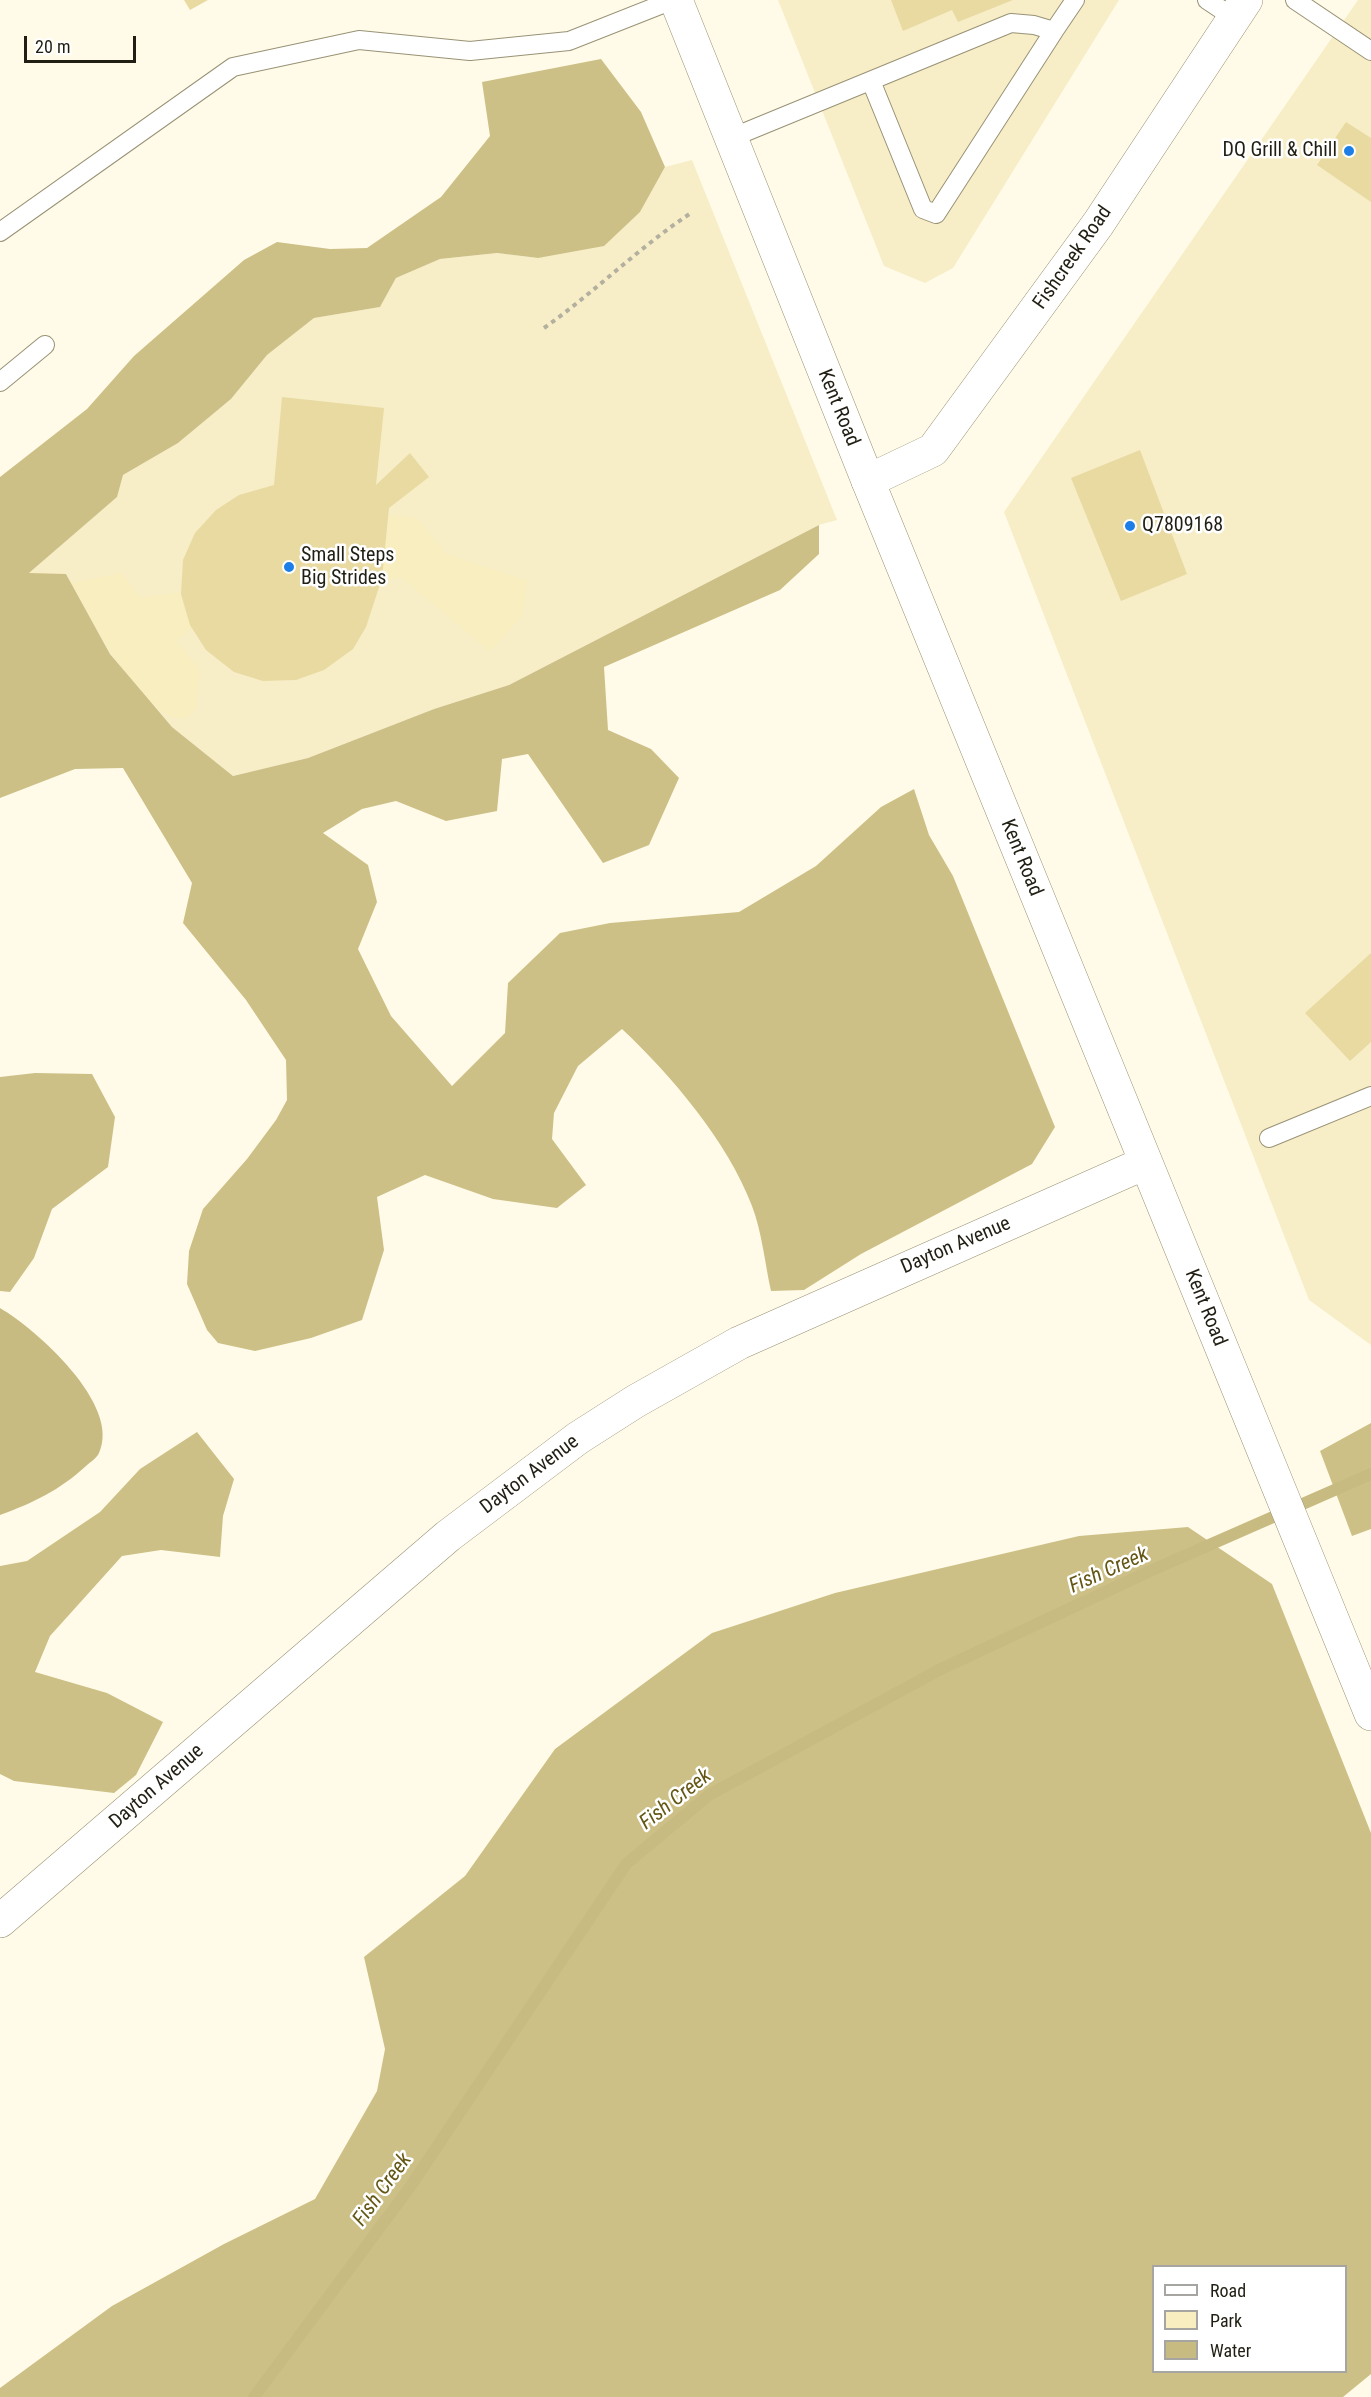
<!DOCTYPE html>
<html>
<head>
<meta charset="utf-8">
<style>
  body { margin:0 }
  #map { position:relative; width:1371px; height:2397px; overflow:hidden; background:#fffbe8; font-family:"Roboto Condensed",sans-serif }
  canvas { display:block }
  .legend { position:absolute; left:1152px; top:2265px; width:195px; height:108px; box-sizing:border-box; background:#fff; border:2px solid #a6a5a1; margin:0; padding:8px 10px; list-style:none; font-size:18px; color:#211f13 }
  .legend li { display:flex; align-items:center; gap:12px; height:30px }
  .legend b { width:30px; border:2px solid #a6a5a1 }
  .scale { position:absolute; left:24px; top:36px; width:112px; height:27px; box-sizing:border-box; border:3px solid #211f13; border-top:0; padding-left:8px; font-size:18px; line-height:21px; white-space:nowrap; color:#211f13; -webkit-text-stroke:4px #fff; paint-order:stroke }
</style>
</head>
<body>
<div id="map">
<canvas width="1371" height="2397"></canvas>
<ul class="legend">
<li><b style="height:8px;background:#fff"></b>Road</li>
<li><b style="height:16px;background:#f8eec0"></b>Park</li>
<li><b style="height:16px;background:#c8bb82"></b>Water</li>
</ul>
<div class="scale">20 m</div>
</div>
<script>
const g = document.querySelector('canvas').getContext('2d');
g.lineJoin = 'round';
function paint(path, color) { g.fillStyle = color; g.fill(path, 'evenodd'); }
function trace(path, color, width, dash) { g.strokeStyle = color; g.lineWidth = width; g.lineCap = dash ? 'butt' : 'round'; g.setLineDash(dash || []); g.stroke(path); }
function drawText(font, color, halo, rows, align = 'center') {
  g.font = font + ' "Roboto Condensed",sans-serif'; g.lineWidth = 5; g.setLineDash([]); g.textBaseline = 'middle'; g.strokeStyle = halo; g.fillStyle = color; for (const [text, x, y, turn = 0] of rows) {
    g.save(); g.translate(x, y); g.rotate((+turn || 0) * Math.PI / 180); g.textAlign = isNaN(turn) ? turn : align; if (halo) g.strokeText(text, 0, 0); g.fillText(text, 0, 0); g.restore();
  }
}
const built = new Path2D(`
  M778,0h341l-166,268 -28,15 -41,-17z
  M1358,0h13v1345l-62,-45 -305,-788z
  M692,160l145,360 -18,5 -310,160 -75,24 -126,49 -75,18 -61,-49 -62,-73 -44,-80h-38l88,-77 7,-22 55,-32 53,-44 36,-44 47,-37 66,-11 16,-29 44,-19 57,-6 41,5 102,-46 25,-45z`);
const green = new Path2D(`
  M388,515l29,3 29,36 81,27 -4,34 -33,36 -88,-73h-20z
  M122,573l18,25 41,-6 11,36 -16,13 24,29 -4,39 -10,9c-4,0 -10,0 -14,-1 -34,-11 -84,-102 -101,-134z`);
const forest = new Path2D(`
  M601,59l40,53 24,55 -25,45 -36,34 -66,12 -41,-5 -57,6 -44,19 -16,29 -66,11 -47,37 -36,44 -53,44 -55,32 -6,22 -88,76 37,1 44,80 62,73 61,49 75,-18 126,-49 75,-24 310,-160v29l-39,36 -176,77 4,63 43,19 28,29 -30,67 -46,18 -75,-109 -26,5 -5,52 -51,10 -50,-20 -34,8 -39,24 45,32 9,37 -19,47 33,67 61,70 53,-53 3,-50 52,-50 50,-10 129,-11 77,-46 65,-59 33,-18 15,46 24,41 102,251 -23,37 -171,90 -57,36 -33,1c-6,-27 -9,-59 -19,-85 -24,-64 -81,-131 -130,-177l-44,37 -24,47 -2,26 34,46 -29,23 -64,-9 -68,-24 -48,22 7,53 -22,70 -51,18 -56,13 -37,-8 -11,-13 -20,-46 2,-33 14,-42 44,-50 29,-39 11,-20 -1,-40 -40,-60 -63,-77 9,-40 -69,-115 -48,1 -75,29v-321l87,-68 47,-53 110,-96 33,-18 53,7 37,-1 74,-51 49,-61 -8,-54z
  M35,1073l57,1 23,43 -7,50 -56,42 -18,49 -24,34 -10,-1v-214z
  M1371,1423v106l-19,7 -32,-85z
  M197,1432l37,47 -11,37 -3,41 -59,-7 -39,6 -72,80 -15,36 72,21 56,29 -27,53 -22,18 -100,-12 -14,-7v-208l27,-5 73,-49 40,-43z
  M1188,1527l84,57 99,249v541l-28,23h-1343v-9l112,-82 112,-62 91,-45 62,-108 8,-42 -21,-92 101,-81 90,-127 157,-116 123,-40 244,-57zM1154,2266h192v106h-192z`);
const water = new Path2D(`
  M0,1308c36,21 122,97 99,145 -2,5 -9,9 -13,13 -26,24 -53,37 -86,49z`);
const stream = new Path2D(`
  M254,2397l156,-210 216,-323 83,-69 230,-125 211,-99 221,-97`);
const building = new Path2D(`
  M184,0h24l-18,10z
  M891,0h122l-55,22 -6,-12 -49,21z
  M1346,122l25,16v64l-54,-37z
  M282,397l102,11 -8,77 34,-32 19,24 -40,31 -7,70 -16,49 -13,22 -29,21 -28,10 -33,1 -29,-9 -28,-22 -16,-25 -9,-31 2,-34 12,-27 21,-23 23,-15 35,-10z
  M1140,450l47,124 -66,27 -50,-123z
  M1371,953v89l-21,19 -45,-48z`);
const path = new Path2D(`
  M544,328c51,-36 94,-80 147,-115`);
const lane = new Path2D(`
  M1207,0l27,18
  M1295,0l76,51
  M1054,31l21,-31
  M731,138l280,-115 23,2 20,6 -118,183 -13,-5 -52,-128
  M0,232l233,-165 126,-27 111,11 99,-10 104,-41
  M0,382l45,-37
  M1269,1138l102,-42`);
const street = new Path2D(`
  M0,1921l448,-385 130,-98 58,-37 103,-58 406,-180`);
const secondary = new Path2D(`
  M868,481l65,-31 165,-226 148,-224`);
const primary = new Path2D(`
  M676,0l192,481 503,1233`);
const markers = [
  [1349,151,6,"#1c7ee6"],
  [1130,526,6,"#1c7ee6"],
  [289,567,6,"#1c7ee6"]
];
const poiNames = [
  ["DQ Grill & Chill",1337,151,"right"],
  ["Q7809168",1142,526],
  ["Small Steps",301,556],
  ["Big Strides",301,579]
];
const streetNames = [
  ["Fishcreek Road",1073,258,-55],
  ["Kent Road",838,408,68],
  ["Kent Road",1021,858,68],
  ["Dayton Avenue",956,1246,-23],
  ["Kent Road",1205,1308,68],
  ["Dayton Avenue",530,1475,-37],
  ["Dayton Avenue",157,1787,-41]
];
const waterNames = [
  ["Fish Creek",1109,1571,-24],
  ["Fish Creek",676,1800,-38],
  ["Fish Creek",383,2190,-54]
];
paint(built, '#f7eec8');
paint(green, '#f8eec0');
paint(forest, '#cdc087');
paint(water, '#c8bb82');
trace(stream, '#c8bb82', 12);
paint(building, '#e8daa1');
trace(lane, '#989275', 20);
trace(street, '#989275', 34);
trace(secondary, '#989275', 34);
trace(primary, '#989275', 34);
trace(path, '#b4b0a0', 4, [4.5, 4.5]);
trace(lane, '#fff', 18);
trace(street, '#fff', 33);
trace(secondary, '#fff', 33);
trace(primary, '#fff', 33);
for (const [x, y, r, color] of markers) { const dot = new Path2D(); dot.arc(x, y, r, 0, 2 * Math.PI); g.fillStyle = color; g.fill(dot); trace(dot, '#fff', 2); }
drawText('20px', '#211f13', '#fff', poiNames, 'left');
drawText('20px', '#211f13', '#fff', streetNames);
drawText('italic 21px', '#645613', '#fff', waterNames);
</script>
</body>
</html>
